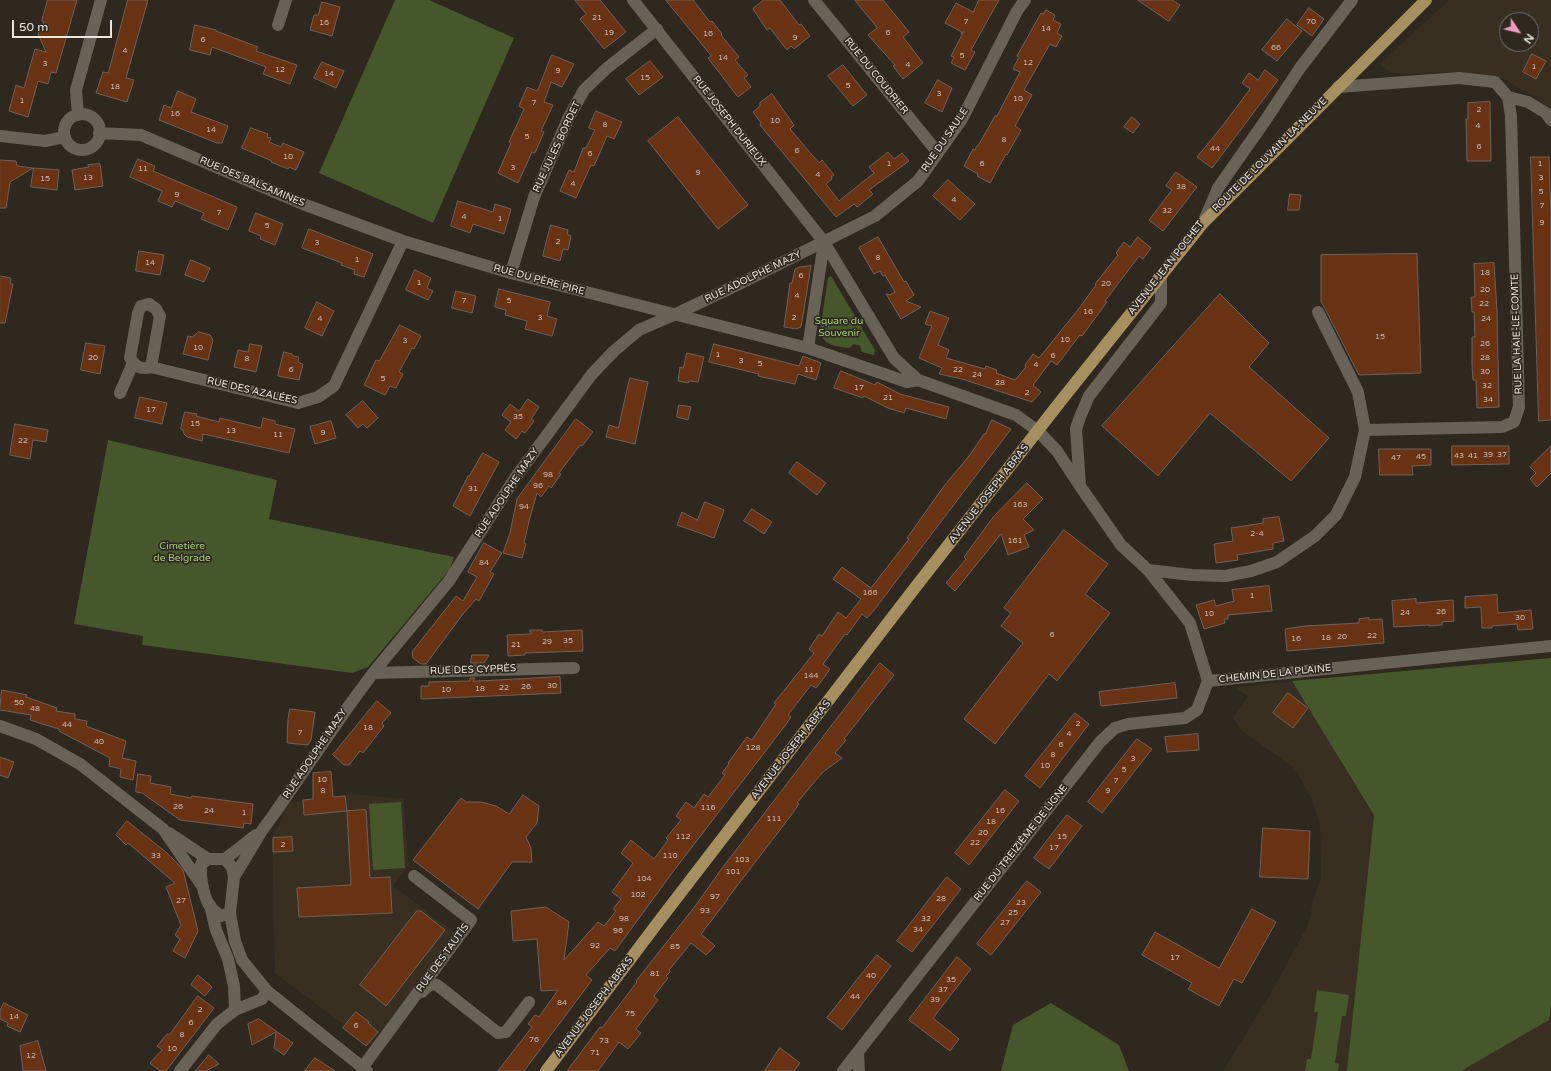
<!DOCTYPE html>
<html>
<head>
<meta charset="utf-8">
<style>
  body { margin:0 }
  #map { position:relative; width:1551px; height:1071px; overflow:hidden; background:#2e281f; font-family:"Varela Round",sans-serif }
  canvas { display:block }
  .north { position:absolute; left:1499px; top:12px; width:40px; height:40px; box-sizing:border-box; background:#2e281f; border:1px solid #7a746d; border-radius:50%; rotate:125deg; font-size:11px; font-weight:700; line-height:16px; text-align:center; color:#ebe7e1 }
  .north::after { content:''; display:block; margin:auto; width:14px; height:18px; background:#f09ab7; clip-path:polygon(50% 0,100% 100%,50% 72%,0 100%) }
  .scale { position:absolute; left:12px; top:20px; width:100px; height:18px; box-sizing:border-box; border:2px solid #ebe7e1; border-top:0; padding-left:5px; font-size:12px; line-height:14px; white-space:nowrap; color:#ebe7e1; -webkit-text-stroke:3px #2e281f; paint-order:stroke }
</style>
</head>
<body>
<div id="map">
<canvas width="1551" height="1071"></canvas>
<div class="north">N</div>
<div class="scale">50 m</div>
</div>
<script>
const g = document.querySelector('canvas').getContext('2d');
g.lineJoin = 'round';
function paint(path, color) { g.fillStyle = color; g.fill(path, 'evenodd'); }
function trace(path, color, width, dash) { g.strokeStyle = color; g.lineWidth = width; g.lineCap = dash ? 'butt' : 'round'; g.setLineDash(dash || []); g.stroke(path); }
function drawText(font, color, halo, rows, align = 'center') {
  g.font = font + ' "Varela Round",sans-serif'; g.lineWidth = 3.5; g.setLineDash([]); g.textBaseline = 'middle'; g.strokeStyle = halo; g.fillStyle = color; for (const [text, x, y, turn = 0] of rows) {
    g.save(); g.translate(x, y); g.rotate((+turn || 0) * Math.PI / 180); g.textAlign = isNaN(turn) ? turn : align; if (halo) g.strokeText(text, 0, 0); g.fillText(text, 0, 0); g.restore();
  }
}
const built = new Path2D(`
  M1449,0h102v112l-16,-15 -32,-18 -14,-4 -45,-3 -37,2 -16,-1 -11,-9zM1507,20h24v24h-24z
  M1551,658v413h-328l48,-78 37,-68 6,-27 7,-20 -1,-53 -8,-26 -17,-30 -55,-40 -7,-12 15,-21 -13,-9z
  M352,794l51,5 6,66 -16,21 61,46 -83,113 -96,-72 -3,-136 18,-35z`);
const green = new Path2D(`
  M395,0h34l85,38 -81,185 -114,-50z
  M831,276l44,74 -1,5 -12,-3 -2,-6 -6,-2 -5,4c-14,-2 -26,-2 -29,-18l8,-52z
  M108,440l169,40 -8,39 185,38 -4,12 -82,98 -16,6 -210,-28 1,-9 -69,-12z
  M1551,658v347l-2,15 -88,51h-114l27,-256 -82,-134z
  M401,802l4,66 -32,2 -4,-66z
  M1317,990l32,5 -3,21h-4l-7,47 4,1 -1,7h-33l2,-12h4l7,-47h-4z
  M1051,1003l68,42 10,26h-128l12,-46z`);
const building = new Path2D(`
  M48,0h29l-21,73 -5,-1 -3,12 -10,-3 -10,36 -19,-6 7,-26 8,3 11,-39 11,3 -8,-18 6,-12 -2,-1z
  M128,0h20l-22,78 8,2 -7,22 -31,-9 7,-21 5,1z
  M575,0h25l26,32 -22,17 -24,-30 6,-5z
  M666,0h27l17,22 2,-1 10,13 -1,1 18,22 -4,3 13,15 -4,3 7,9 -13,10 -30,-39 3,-2z
  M764,0h16l19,25 2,-1 9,12 -16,13 -3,-3 -4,4 -17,-22 -3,2 -14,-21z
  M855,0h28l26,32 -6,5 20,26 -20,16 -10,-13 2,-1 -27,-30 9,-7z
  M979,0h20l-28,50 4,2 -10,18 -14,-7 3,-6 -3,-1 13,-25 -3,3 1,-2 -17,-9 11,-20 17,9z
  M1138,0h34l8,5 -11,16z
  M322,2l18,5 -8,29 -22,-6 4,-15h4z
  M1309,8l15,11 -12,17 -15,-11z
  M1046,10l9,5 -2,5 8,4 -4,9 5,3 -6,11 -6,-3 -26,46 8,5 -17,31 6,4 -14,25 -1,-1 -16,29 -13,-7 1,-2 -14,-8 9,-17 2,1 2,-4h1l17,-30h2l23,-44 -7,-3 6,-12 -2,-1 24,-43 2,1z
  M1287,19l15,12 -25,30 -15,-11z
  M195,25l21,5v1l42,16 -2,4 41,14 -7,19 -27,-10 3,-7 -54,-20 -2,8 -20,-5z
  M1532,54l14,7 -10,18 -13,-7z
  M552,55l22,9 -12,23 -11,-5 -7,20 9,3 -12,26 3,1 -9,21 -3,-1 -14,31 -20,-10 13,-30 -2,-1 15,-33 -5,-3 8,-19 10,4z
  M650,61l13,16 -24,18 -13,-16z
  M322,62l22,9 -8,17 -22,-10z
  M843,65l24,30 -14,11 -25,-30z
  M1265,70l13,10 -66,88 -15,-11 27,-33 26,-35 -8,-6 7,-10 9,7z
  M938,80l14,8 -10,24 -17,-9z
  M178,91l18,8 -5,13 37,14 -6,17h-5l-58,-23 5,-15 7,3z
  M772,94l22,31 -4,4 29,34 3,-3 12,15 -3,2 1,2 -6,5 13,17 35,-28 -5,-6 19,-15 6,7 8,-6 7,8 -40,29 4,4 -16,13 -3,-3 -18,13 -62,-75 -14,-17 1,-2 -8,-11 7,-6v-3z
  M1490,102l1,59h-24l-1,-42h2v-16z
  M596,111l26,11 -8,17 -7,-3 -13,30 -3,-1 -15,33 -16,-7 9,-21 5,2 9,-24h3l9,-18 -6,-2z
  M678,117l70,88 -30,24 -70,-88z
  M1132,117l8,7 -7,9 -9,-6z
  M251,128l17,6 -1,3 4,1 -2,4 12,5 2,-4 21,9 -8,18 -7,-3 -1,2 -17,-7 1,-1 -30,-13z
  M1531,157h18l2,60v203l-12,1z
  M138,159l17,7 -2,5 84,36 -9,23 -27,-11 3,-6 -29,-12 -3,6 -14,-6 4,-10 -32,-14z
  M0,160l16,1 1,5 16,2 -23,14 -4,26h-6z
  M100,164l3,22 -28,4 -3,-20 17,-3 -1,-2z
  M34,168l25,2 -2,20 -26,-3z
  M1176,172l21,15 -34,44 -14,-11 23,-30 -6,-4z
  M948,180l27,24 -15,16 -27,-24z
  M1290,194l11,1 -2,15h-11z
  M458,201l35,11 2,-8 16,5 -7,25 -31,-10 -3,9 -19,-7z
  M256,213l27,11 -8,21 -15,-6 1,-3 -12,-5z
  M551,225l17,5 -1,4 4,2 -3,14 -5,-1 -3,12 -17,-5z
  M309,229l64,25 -9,23 -10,-3 1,-4 -14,-5 1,-2 -40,-15z
  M878,237l26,45 2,-1 8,14 -8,6 15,6 -20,12 -15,-25 4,1 5,-3 -10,-17 -2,1 -3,-5 -6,3 -15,-26z
  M1138,237l13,11 -8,11 -4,-3 -34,45 2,1 -25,34 -2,-1 -23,30 -6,-4 -18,24 8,7 -9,10 -70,-23 -23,-5 3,-6 -23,-10 13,-32 -7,-2 5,-13 19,7 -11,27 11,5 -3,8 39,11 1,-3 11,4 -1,3 19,7 11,-13 -1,-2 8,-11 6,4 38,-47 19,-26 -1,-1 23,-29 -2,-2 8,-11 6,5z
  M139,251l25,4 -4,20 -24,-4z
  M1417,254l4,119 -62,2 -38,-74v-46z
  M191,260l19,8 -6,14 -19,-7z
  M1494,263l3,48 2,96 -22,1 -1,-28h-3l-1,-15v-28h3l-1,-25h-2l-1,-15h4l-1,-33z
  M811,266l-10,61 -5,2 -12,-2 6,-44h2l3,-14 5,-2z
  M415,270l16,8 -4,10 6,3 -5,9 -22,-10z
  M0,276l11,2 -1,6h3l-8,39h-5z
  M499,289l51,13 -3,14 10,3 -5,17 -27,-7 2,-8 -22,-6 1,-5 -11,-3z
  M456,291l20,5 -4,17 -20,-5z
  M1220,294l49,49 -20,24 80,71 -38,43 -81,-68 -52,63 -56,-50z
  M317,302l17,9 -12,25 -17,-8z
  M400,325l21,11 -7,13 -2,-1 -13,24 4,2 -7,14 -6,-2 -5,9 -21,-10 12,-25 3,1z
  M199,332l11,3 3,5 -5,20 -25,-6 5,-18 4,1z
  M86,343l19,3 -5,28 -19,-4z
  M250,344l12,2 -6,26 -22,-5 4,-17 10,2z
  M714,344l85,22 4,-10 18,7 -5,17 -18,-6 -3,10 -37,-8 1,-2 -50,-12z
  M284,352l8,2 1,2 6,1 -1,5 5,2 -4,16 -21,-4z
  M687,353l17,4 -6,25 -9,-1 -1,2 -10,-2 2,-14 3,1z
  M841,371l34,14 2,-3 23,12 49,13 -3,12 -40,-11 -2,5 -16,-5 -24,-12 -1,2 -29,-10z
  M630,378l18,4 -13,62 -29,-7 3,-12 9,3z
  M140,397l27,6 -5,21 -27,-6z
  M528,399l11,8 -8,12 3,2 -9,12 -3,-2 -6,8 -11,-9 6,-8 -9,-7 8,-11 9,7z
  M363,401l15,17 -11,10 -4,-4 -5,4 -12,-13z
  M679,405l12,2 -3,13 -11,-3z
  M185,412l12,2 -1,2 23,6 1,-4 41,10 2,-10 12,3v3l20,5 -6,24 -86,-19 -1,7 -15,-4 -3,-3 -1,-4 -2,-1z
  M576,419l17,13 -11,14 -2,-1 -21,28 2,1 -10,14 -2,-2 -8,11 -4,-4 -7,24 -6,26 2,1 -4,14 -19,-5 7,-20 7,-34z
  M992,420l19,9 -136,180 -8,9 -5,-4 -15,21 -2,-1 -22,30 7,5 -7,10 -7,9 -5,-3 -7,9 -16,21 3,2 -7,10 -112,146 -57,78 -5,-3 -24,27 6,5 -68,91h-26l34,-44 -4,-3 7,-9 4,2 19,-27 -17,1 -4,-52 -24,2 -2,-30 35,-4 23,15 -5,38 34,-38 6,4 12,-15 -3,-2 8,-10 -9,-7 21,-29 -12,-10 10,-13 23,19 14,-19 -2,-2 15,-18 -5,-4 10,-14 8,6 10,-14 4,3 17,-22 -3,-2 7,-9 -1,-1 19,-26 5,3 24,-36 -2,-1 40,-50 -5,-4 10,-15 3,2 16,-24 8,6 15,-19 -28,-20 9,-12 29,21 38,-49 -2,-1 37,-52 25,-30 15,-22h1z
  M331,421l5,17 -21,6 -5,-17z
  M15,424l33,6 -2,12 -13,-2 -3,19 -20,-4z
  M1452,446h57v18l-57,1z
  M1551,446v27l-14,14 -7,-8 6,-6 -6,-6z
  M1379,449h52v16l-19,1 1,9h-33z
  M483,453l16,9 -29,54 -17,-10 15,-30h1z
  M797,462l29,21 -9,12 -28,-22z
  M1027,483l16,16 -20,20 11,11 -10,5 5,12 -21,8 -7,-21 -46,57 -9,-8 20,-24 -2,-2 30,-41z
  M705,502l19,8 -10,28 -37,-13 5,-13 15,8z
  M752,509l20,13 -8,12 -20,-13z
  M1279,517l5,24 -11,2v6l-36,6 1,5 -22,3 -2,-19 19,-3 -2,-13 32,-5v-4z
  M1064,530l44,34 -23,30 25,19 -53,68 -8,-7 -54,70 -31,-25 59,-76 -22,-17 10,-13 -7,-5z
  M484,543l18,10 -12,19 4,2 -15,27 -3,-2 -13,15 -37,50h-5l-8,-6 -1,-6 44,-56 7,5 14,-24 -9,-5z
  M1269,586l3,25 -44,4v4h-4l1,4 -21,6 -8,-24 18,-5 2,6 18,-5 -2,-11z
  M1497,595l1,18 33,-3 2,19 -15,1 -1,-6 -25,2v2h-10l-1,-21 -16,1v-11z
  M1416,599v4l37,-3 1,21 -12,1v3l-13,1v-1l-35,2 -2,-26z
  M1369,618v2l13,-1 2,24 -97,8 -2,-22 20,-3 54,-3v-4z
  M530,630h12v2l40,-2 1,21 -58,2v2l-17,1 -1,-21 24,-1z
  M472,655h17l-5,8h-13z
  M880,663l14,12 -50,64 2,1 -11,13 7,5 -19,14 -7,8 -19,23 2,1 -10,14 -62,81h1l-27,35 14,12 -9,9 -15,-12 -13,16 -9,11 1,2 -4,4 2,2 -14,18 4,4 -22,29 5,4 -13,16 -9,-7 -21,29h-31l33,-44 2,1 35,-46 -1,-1 60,-76 24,-34z
  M560,677l1,16 -140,6v-13h8v-4l41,-1v-3h5l-2,3z
  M1175,683l2,15 -76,8 -2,-14z
  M2,690l25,5 -1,2 31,11 -1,3 19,3v5l12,2 -1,5 40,15 -4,17 14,3 -3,19 -13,-3 1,-8 -12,-3 1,-8 -51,-27v-2l-29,-9 1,-5 -31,-5z
  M1288,693l20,15 -15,20 -20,-15z
  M377,701l14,12 -9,10 2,3 -21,27 -3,-2 -11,14h-5l-11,-10z
  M290,709l25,3 -4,28 -3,5 -21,-2 1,-24z
  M1075,713l14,11 -49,64 -15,-12z
  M1198,734l1,16 -32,2 -2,-15z
  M1137,739l15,10 -50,64 -14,-11z
  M0,757l14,5 -6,16 -8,-3z
  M331,772l2,25 12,-1 2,15 -43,4 -1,-15 10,-1v-26z
  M138,774l13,2 -1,7 21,4 -1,7 21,4 1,-2 61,8 -2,20 -7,-1 -1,5 -63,-8 -38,-27 -6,-1z
  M1005,790l14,11 -50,64 -14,-12z
  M523,795l16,11 -2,17 -11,14 5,11 1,14h-20l-34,47 -65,-49 48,-62 5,4h15l15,4 13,8z
  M366,810l4,68 20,-1 2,36 -93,4 -2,-29 54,-3 -4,-74z
  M1067,815l15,11 -33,43 -15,-11z
  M127,821l40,32 10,10 6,7 15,61 -13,27 -12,-7 7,-12 -5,-4 6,-10 -15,-38 9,-4 -47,-40 -2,2 -10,-10z
  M1263,828l47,3 -2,48 -48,-2z
  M292,837l1,14 -20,1v-14z
  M947,877l14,12 -49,63 -15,-11z
  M1027,881l14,11 -50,63 -14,-11z
  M1252,909l24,13 -34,61 -8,-4 -15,27 -31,-17 4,-6 -50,-28 13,-23 64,36z
  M417,911h4l24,19 -59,76 -26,-21z
  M877,955l14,11 -49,64 -15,-12z
  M957,957l14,12 -38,49 26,21 -9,12 -41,-31z
  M198,975l14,12 -7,9 -14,-11z
  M198,996l16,12 -48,63h-6l-10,-8 12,-13 -5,-4 10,-12 2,1z
  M4,1003l24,12 -8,17 -13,-6 1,-3 -8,-4v-8z
  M356,1012l13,10 -1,1 10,9 -12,14 -23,-18z
  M259,1019l34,24 -9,12 -10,-7 2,-16 -24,13 -4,-21z
  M38,1041l8,30h-23l-3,-25z
  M780,1048l20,15 -6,8h-29z
  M209,1055l10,9 -13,7h-10z
  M315,1058l20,13h-30z`);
const minor = new Path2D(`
  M633,0l191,242 70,116 24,22 98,35 22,16 19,20 23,35 41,59 27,25 42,53 18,58
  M814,0l124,153
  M278,25l8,-25
  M1338,87l121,-9 36,4 13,15 20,5 18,11 5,7
  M64 132a18 18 0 1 1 36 0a18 18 0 1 1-36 0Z
  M78,115l-2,-25 25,-90
  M99,133l42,2 162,69 100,37 108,32 297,75 99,34 11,-2
  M0,136l45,5 20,-4
  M1203,223l15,-35 47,-67 35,-53 52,-68
  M511,273l23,-76 35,-80 15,-27 23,-22 50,-39
  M808,348l16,-106
  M151,367l9,-51 -4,-7 -7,-5 -8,2 -3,7 -8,45c6,9 11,12 21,9l147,36 20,-6 16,-11 69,-145
  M120,393l13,-30
  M1365,430l137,-3 12,-5 5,-15 -8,-291 -3,-19
  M1080,485l-4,-56 4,-12 9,-21 72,-93v-28
  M1148,570l44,5 33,1 26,-5 26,-9 38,-26 21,-21 19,-38 10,-47 -7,-38 -40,-80
  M373,673l201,-5
  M1208,681l343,-35
  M0,726l36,13 44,25 83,65 40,58
  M169,833l39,26h17l31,-24
  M208,859l-7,5c-1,13 2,30 8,41 3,4 8,8 12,11l9,-3
  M225,859l7,8 2,10 -4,36 5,28 7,19 25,31 100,80
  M234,877l29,-48 9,-12 76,-110 25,-34 76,-92 66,-103 77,-104 22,-23 25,-21 37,-16 65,-31 134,-67 43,-35 44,-62 55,-108 8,-11
  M210,905l6,25 12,29 6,27 1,24
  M422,992l8,-8 7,1 61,48 8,-1 23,-30
  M858,1053l1,18
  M362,1068l109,-148 -57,-44
  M180,1071l37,-47 18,-14 27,-11 5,-8
  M843,1071l257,-329 15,-14 13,-4 57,-6 12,-8 11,-29`);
const major = new Path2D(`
  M546,1071l113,-150 255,-332 146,-187 143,-179 223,-223`);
const numberNames = [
  ["21",597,18],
  ["7",966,22],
  ["70",1311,22],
  ["16",324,23],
  ["14",1046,29],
  ["19",609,33],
  ["6",888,33],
  ["16",708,34],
  ["9",795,38],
  ["6",203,40],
  ["66",1276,48],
  ["4",125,51],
  ["5",962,56],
  ["14",723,58],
  ["12",1028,63],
  ["3",45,64],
  ["4",908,65],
  ["1",1534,67],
  ["12",280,70],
  ["9",558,71],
  ["14",329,74],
  ["15",645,78],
  ["5",848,86],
  ["18",115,87],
  ["3",939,94],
  ["10",1018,99],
  ["1",22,101],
  ["7",534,103],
  ["2",1479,110],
  ["16",175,114],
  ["10",775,121],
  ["8",605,125],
  ["4",1478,126],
  ["14",211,130],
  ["5",527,137],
  ["8",1004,140],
  ["6",1479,147],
  ["44",1215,149],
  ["6",797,151],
  ["6",590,154],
  ["10",288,157],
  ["1",889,164],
  ["6",982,164],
  ["1",1540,164],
  ["3",513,168],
  ["11",143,169],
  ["9",698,173],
  ["4",818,175],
  ["13",88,178],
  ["3",1541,178],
  ["15",45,179],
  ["4",573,184],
  ["38",1181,187],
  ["5",1541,192],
  ["9",177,195],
  ["4",954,200],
  ["7",1542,206],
  ["32",1167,211],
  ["7",219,213],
  ["4",464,217],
  ["1",500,219],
  ["9",1542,223],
  ["5",267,226],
  ["2",558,242],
  ["3",317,243],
  ["8",878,258],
  ["1",357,260],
  ["14",150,263],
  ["18",1485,273],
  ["6",801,276],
  ["1",419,283],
  ["20",1106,284],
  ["20",1485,290],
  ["4",797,296],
  ["7",464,301],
  ["5",509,301],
  ["22",1484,304],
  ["16",1088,312],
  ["3",540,318],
  ["2",794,318],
  ["4",320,319],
  ["24",1486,319],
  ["15",1380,337],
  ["10",1065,340],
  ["3",405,341],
  ["26",1485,344],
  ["10",198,348],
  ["1",718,355],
  ["6",1053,356],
  ["20",93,358],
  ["28",1485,358],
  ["8",247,359],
  ["3",741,361],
  ["5",760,364],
  ["4",1036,365],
  ["6",291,370],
  ["11",809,370],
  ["22",958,370],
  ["30",1485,372],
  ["24",977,375],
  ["5",383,379],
  ["28",1000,383],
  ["32",1487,386],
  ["17",859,388],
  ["2",1027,393],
  ["21",888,398],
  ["34",1488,400],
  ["17",151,410],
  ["35",518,417],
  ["15",195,424],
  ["13",231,431],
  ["9",323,433],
  ["11",278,435],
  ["22",23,441],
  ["39",1488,455],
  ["37",1502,455],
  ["43",1459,456],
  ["41",1473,456],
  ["45",1421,457],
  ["47",1396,458],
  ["98",548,475],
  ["96",538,486],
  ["31",473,489],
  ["163",1020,505],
  ["94",524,507],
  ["2-4",1257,534],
  ["161",1015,541],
  ["84",484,563],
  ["166",870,593],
  ["1",1252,596],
  ["26",1441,612],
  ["24",1405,613],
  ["10",1209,614],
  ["30",1520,618],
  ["6",1052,635],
  ["22",1372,636],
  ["20",1342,637],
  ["18",1326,638],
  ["16",1296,639],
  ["35",568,641],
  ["29",547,642],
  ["21",516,645],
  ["144",811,676],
  ["30",552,686],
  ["26",526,687],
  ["22",504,688],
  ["18",480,689],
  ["10",446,690],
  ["50",19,703],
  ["48",35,709],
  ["2",1078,724],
  ["44",67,725],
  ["18",368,728],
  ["7",300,733],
  ["4",1069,734],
  ["40",99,742],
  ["6",1061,745],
  ["128",753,748],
  ["8",1053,755],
  ["3",1133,759],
  ["10",1045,766],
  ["5",1124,770],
  ["10",322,780],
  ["7",1116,781],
  ["8",323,791],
  ["9",1108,791],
  ["26",178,807],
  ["116",708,808],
  ["24",209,811],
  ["16",1000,811],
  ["1",244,813],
  ["111",774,819],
  ["18",991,822],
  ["20",983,833],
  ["112",683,837],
  ["15",1062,837],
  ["22",975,843],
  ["2",283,845],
  ["17",1054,848],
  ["33",156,856],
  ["110",670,856],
  ["103",742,860],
  ["101",733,872],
  ["104",644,879],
  ["102",638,895],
  ["97",715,897],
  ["28",941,899],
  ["27",181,901],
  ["23",1021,903],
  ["93",705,911],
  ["25",1013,913],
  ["98",624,919],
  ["32",926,919],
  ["27",1005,923],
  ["34",918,930],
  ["96",618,931],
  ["92",595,946],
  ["85",675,947],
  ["17",1175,958],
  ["81",655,974],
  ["40",871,976],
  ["35",951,980],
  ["37",943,990],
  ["44",855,997],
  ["39",935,1000],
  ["84",562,1003],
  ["2",200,1010],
  ["75",630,1014],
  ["14",14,1017],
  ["6",191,1023],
  ["6",356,1026],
  ["8",182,1035],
  ["76",534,1040],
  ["73",604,1041],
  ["10",172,1049],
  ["71",595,1053],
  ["12",31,1056]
];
const streetNames = [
  ["RUE DU COUDRIER",876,76,51],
  ["RUE JOSEPH DURIEUX",729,121,52],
  ["RUE DU SAULE",945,140,-56],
  ["RUE JULES BORDET",557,147,-65],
  ["ROUTE DE LOUVAIN-LA-NEUVE",1270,155,-45],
  ["RUE DES BALSAMINES",252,182,23],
  ["AVENUE JEAN POCHET",1166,268,-52],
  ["RUE ADOLPHE MAZY",753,277,-26],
  ["RUE DU PÈRE PIRE",539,280,15],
  ["RUE LA HAIE-LE-COMTE",1517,334,-92],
  ["RUE DES AZALÉES",252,391,13],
  ["RUE ADOLPHE MAZY",507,493,-56],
  ["AVENUE JOSEPH ABRAS",989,494,-52],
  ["RUE DES CYPRÈS",473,670,-2],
  ["CHEMIN DE LA PLAINE",1275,674,-6],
  ["AVENUE JOSEPH ABRAS",791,750,-52],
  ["RUE ADOLPHE MAZY",315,754,-56],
  ["RUE DU TREIZIÈME DE LIGNE",1021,843,-52],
  ["RUE DES TAUTÎS",443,958,-54],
  ["AVENUE JOSEPH ABRAS",594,1007,-53]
];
const parkNames = [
  ["Square du",839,321],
  ["Souvenir",839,333],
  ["Cimetière",182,546],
  ["de Belgrade",182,558]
];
paint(built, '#382f20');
paint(green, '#46582b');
paint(building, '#693313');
trace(building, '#6f625c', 1);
trace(minor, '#696257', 12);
trace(major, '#a79060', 12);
drawText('8px', '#cabaae', null, numberNames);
drawText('10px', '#ebe7e1', '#2e281f', streetNames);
drawText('10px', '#a6d067', '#2e281f', parkNames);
</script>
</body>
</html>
